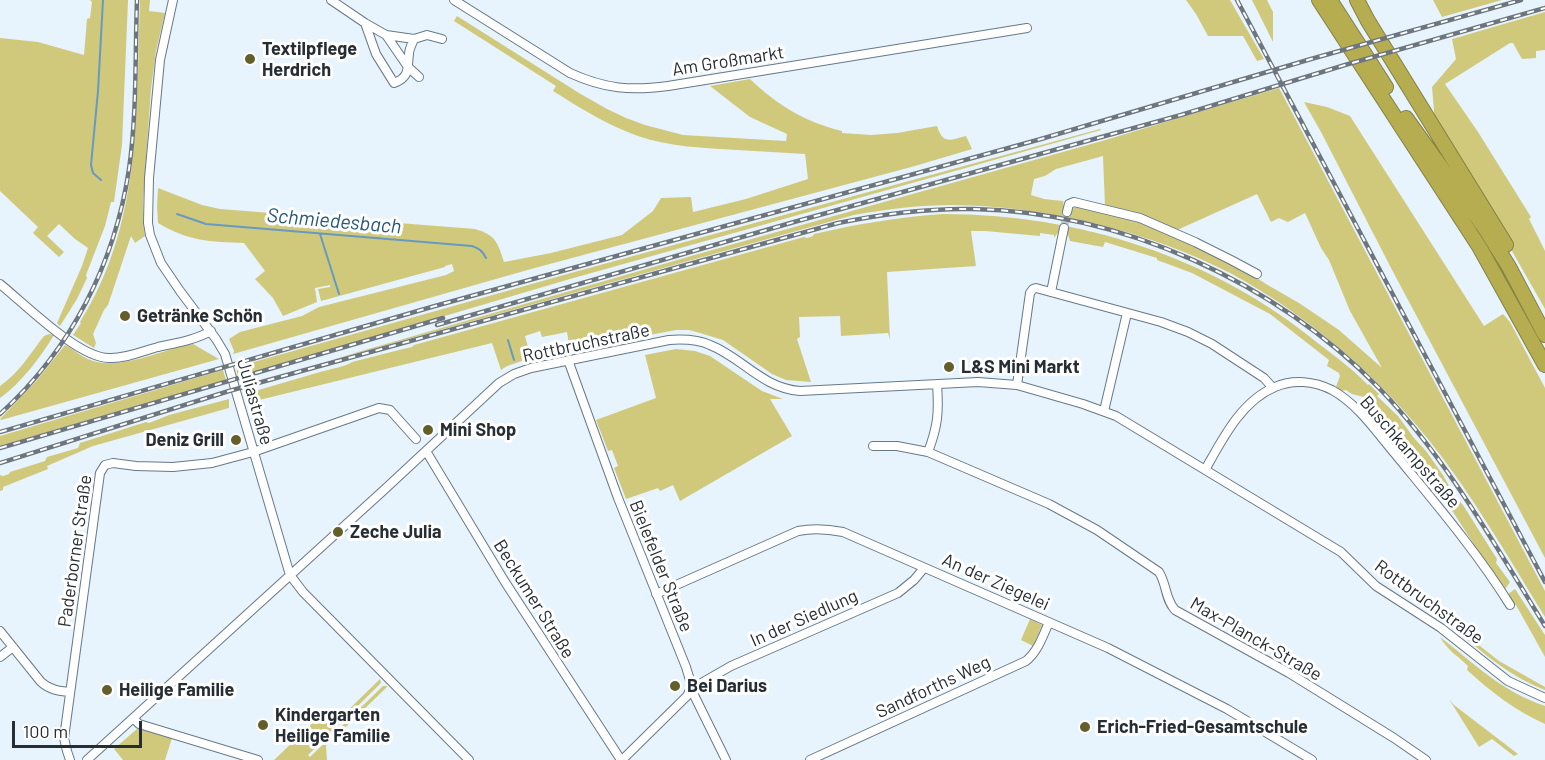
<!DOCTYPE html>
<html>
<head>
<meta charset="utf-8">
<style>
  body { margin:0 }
  #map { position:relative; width:1545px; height:760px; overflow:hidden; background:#e7f3fd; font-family:Barlow,sans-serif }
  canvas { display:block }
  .scale { position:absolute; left:12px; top:721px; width:130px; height:27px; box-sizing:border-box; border:3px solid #262e34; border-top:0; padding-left:8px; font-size:18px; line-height:21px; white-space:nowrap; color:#262e34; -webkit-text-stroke:4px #fff; paint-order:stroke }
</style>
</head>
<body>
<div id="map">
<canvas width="1545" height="760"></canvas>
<div class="scale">100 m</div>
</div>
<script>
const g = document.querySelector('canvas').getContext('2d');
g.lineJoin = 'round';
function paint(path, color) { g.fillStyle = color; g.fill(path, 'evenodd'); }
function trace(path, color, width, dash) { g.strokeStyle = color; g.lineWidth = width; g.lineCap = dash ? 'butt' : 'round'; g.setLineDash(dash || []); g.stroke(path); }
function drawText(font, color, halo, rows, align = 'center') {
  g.font = font + ' Barlow,sans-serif'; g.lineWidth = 6; g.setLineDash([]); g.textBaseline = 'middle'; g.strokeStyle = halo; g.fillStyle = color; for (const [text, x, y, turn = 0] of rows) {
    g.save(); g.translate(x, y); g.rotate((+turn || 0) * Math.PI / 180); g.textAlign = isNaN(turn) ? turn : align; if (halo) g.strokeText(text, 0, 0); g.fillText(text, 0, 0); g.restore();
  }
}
const green = new Path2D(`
  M90,0h38l-6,145 -8,57h-3l-6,24 -19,49 1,3 -10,21 -17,27 -3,-3 25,-57 6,-18 -13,-9 -16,-15 -12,12 17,16 -5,5 -26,-24 5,-6 -38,-36v-153l38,4 46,13 3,-36 3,-1 2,-16z
  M140,0h10l-1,11 16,2 -9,38 -5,38 -8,113v20l2,14 -10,7 -4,-7 -23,69 -4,5 -11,24 3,9 -2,5 -21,-13 8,-12 -1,-1c62,-98 56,-211 60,-322z
  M1186,0h44l34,59 -7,2 -14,-25h-35l-12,-22z
  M1252,0h15l6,12v30z
  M1433,0h69l-60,17z
  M1545,12v38l-9,1v7l-14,1 -9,-16h-3l-65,41 33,48 53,85 -2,2 16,32v58l-53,-93 -57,-93 -3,-36 24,-28 -4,-20z
  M457,16l122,77 28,16 19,9 19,7 38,10 103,6 1,-7 -37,-17 -40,-31 40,-7c27,26 55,43 92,52v2l29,2 26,-2 40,-7c6,19 13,14 29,10l6,13 -57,17 -384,103 -298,85 1,-3 -5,-12 11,-7 62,-16 17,-9 127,-32 8,-4 -2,-7 -7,2v1l-124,34 -3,-12 12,-2v-2l-15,3 2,14 -34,14 -10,-18 -18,-19 10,-8 -21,-28c-34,-1 -56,-2 -86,-20l-1,-17 1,-18 44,17 18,4 255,20c21,6 23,14 29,33l47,-9 71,-18 31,-24 8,-13 30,-1 2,15 53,-13 62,-20 -3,-25c-23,-1 -44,-3 -68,-4 -33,-2 -67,-3 -99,-14 -31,-11 -58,-28 -85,-45l3,-5 -102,-65z
  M1279,88l266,503v26c-37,-60 -73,-123 -117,-178 -53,-66 -121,-124 -196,-165 -83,-43 -186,-68 -279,-69 -33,0 -66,4 -99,10l-525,146 29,-9 347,-100 397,-111zM1103,156l2,50 70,25 82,-37 14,28 8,-4 9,4 17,-9 16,35 8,12 21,51 32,57 -43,-38 -40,-27 -33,-19 -27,-18 -35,-18 -65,-27 -62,-16 -8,8 -4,-1 -2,-11 -19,-2 -13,-4 3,-16 11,-3 11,-7z
  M1304,102l23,5 23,9 134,210 19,-12 7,8 35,66v170l-155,-292 -69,-134z
  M1100,129l1,1 -531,149 -332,98 -2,-10 342,-96z
  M943,214c135,0 271,43 376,130 17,13 34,25 49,41l1,-1 10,10 -2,2 21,20 16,22 12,13 17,24 10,18 10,12 34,54 -1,4 14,19 -6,9 -69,-107 -5,-5 -3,-7 -19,-24 -3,-1 -13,-19 -7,-3 -2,-8 -8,-3 -8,-15 -3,-2 -12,-3 -6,-4 -5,1 -5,-4 4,-11 -1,-3 -12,-7 2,-6 -59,-46 -78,-41 -35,-13v-2l-52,-16 -2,5 -33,-6 -4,-13 -4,-1 -8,11v-3l-14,-2v3l-55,-5h-14l5,35 -89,6 3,68 -2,-7 -47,3 -1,-20 -41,1 1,20 -3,2 14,43 -25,-2 -14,-6 -49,-34 -23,-7 -11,-3h-13l-106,20 -3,-18 -25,5 -2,-6 -15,5 6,22 -24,8 -6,4 -9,-27 -241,59 -6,-8c25,-7 50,-15 75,-22 10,-3 25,-5 32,-10l51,-13 9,-2 2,-2 390,-108 3,1 6,-2 1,-2c43,-10 85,-17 129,-20z
  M49,334l5,1c-14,23 -32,47 -54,63v-12c19,-13 30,-32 44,-50z
  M193,344l26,15 -218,61 -1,-1 38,-40 27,-34c9,4 17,13 28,16 31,9 69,-12 100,-17z
  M676,349l19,2 15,5 52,35 21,8h-13l22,37 -112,65 -7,-16 -13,6 -2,-3 -32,11 -12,-31 4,-2 -6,-16 -4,1 -12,-31 60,-22 -11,-43z
  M223,370l3,10 -226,66v-10z
  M229,399v9l-136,38 -46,20 1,3 -45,18v3l-3,1v-16l3,1 6,-2 1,-2 35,-11 2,-4 31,-9 2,-5 66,-21 3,1 20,-8z
  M1515,589l30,46v22l-29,-52h-2l-7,-10z
  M1030,619l12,6 -9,21 -12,-6z
  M1461,634l14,8 24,19 46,26v3c-32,-12 -59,-34 -84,-56z
  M1440,637c35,27 61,54 105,69v18c-29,-13 -54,-32 -78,-54l1,-4c-10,-10 -21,-16 -28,-29z
  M380,679l1,4 -73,72 2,2 73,-71h4v1l-61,59 1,14h-53l51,-49 11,11z
  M1449,699l5,6 64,49 -4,2 -22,-17 -13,8z
  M138,728l34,10 -7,22h-42l-9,-11z`);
const stream = new Path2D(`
  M101,180l-8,-7 -2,-8 7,-74 5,-91
  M177,214l29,10 266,22c7,2 11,5 14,12
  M320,234l19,60
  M508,340l6,20`);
const minorTunnel = new Path2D(`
  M1064,228l3,-16`);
const minor = new Path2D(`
  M173,0l-13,60 -11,118 -1,45 2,12 11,28 19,28 36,48 9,15 65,221 13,17 166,168
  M331,0l34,23 21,12 28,4 13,-4 15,4
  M454,0l116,73c35,16 61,18 98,13l359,-58
  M365,23l11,31 18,29c16,-6 13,-14 15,-29 0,-5 3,-10 5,-15
  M386,35l22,32 11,10
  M1067,212l2,-8 5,-2 66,16 55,24 36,18 26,14
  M0,284c25,20 78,74 109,74 16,1 34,-7 49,-11 18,-4 37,-7 53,-16
  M1051,292l13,-64
  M568,360l50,138 68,169c3,11 8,19 1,29l-65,64
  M1017,385l13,-92 3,-4 3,-1 125,34 27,10 24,12 52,34 9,10
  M1104,411l23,-98
  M873,446h24l31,6 121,52 48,26 62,42c8,13 6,27 16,38l114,63 105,65 32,22
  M426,451l79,131 116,178
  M928,452c10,-26 11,-40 9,-68
  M1205,470c17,-30 36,-69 70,-83 18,-8 39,-6 57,3 27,15 45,43 64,65 40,49 81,97 114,150
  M656,594l142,-63c16,-3 29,-2 45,1l265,116 119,61 85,51
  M0,631l41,51c9,8 18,9 29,10
  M0,657l13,-10
  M691,689l40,-23 167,-73 16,-13 10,-12
  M691,689l35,71
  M133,718l6,6 119,36
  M70,760l-3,-9 -3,-13 36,-265 5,-8 8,-2 23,3 37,1 39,-4 41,-11 126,-44 11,2 26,29
  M87,760l298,-271 114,-106 15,-9 17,-6 138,-28c14,-1 28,-1 41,5 33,13 52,43 90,46l178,-9 39,3 66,19 33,12 225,136 35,34 65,42 67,53 37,17
  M810,760l216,-99c12,-10 17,-25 23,-39`);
const motorway = new Path2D(`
  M1319,0l161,248 65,117
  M1330,0l56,87
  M1357,0l11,21 138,224
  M1406,118l80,112 23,37 36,68`);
const rail = new Path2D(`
  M1237,0l308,582
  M437,325l357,-103 387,-107 164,-50 200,-57
  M0,414c71,-64 115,-151 129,-245 8,-55 6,-114 8,-169
  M0,432l435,-126 606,-167 270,-80 210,-59
  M0,448l443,-130
  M0,463l229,-72 609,-168c44,-9 89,-15 135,-14 149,3 302,73 406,179 66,68 116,157 166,238`);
const markers = [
  [250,59,6,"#635e2a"],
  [125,316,6,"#635e2a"],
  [949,367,6,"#635e2a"],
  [428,430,6,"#635e2a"],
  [236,440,6,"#635e2a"],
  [338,532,6,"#635e2a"],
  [675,686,6,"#635e2a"],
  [107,690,6,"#635e2a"],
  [263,725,6,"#635e2a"],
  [1085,727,6,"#635e2a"]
];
const poiNames = [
  ["Textilpflege",262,49],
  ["Herdrich",262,70],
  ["Getränke Schön",137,316],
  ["L&S Mini Markt",961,367],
  ["Mini Shop",440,430],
  ["Deniz Grill",224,440,"right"],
  ["Zeche Julia",350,532],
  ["Bei Darius",687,686],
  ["Heilige Familie",119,690],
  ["Kindergarten",275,715],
  ["Heilige Familie",275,736],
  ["Erich-Fried-Gesamtschule",1097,727]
];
const streetNames = [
  ["Am Großmarkt",728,61,-9],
  ["Rottbruchstraße",586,343,-12],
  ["Juliastraße",255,402,74],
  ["Buschkampstraße",1410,452,49],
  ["Paderborner Straße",75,551,-82],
  ["Bielefelder Straße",661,566,68],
  ["An der Ziegelei",996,582,24],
  ["Beckumer Straße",534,599,58],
  ["Rottbruchstraße",1429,602,36],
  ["In der Siedlung",804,618,-24],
  ["Max-Planck-Straße",1256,639,30],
  ["Sandforths Weg",933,687,-25]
];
const waterNames = [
  ["Schmiedesbach",334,221,5]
];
paint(green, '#d0c97c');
trace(stream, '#669ac1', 2);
trace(minorTunnel, '#c0ccd5', 8, [8, 4]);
trace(minor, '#677987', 10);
trace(motorway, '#848146', 16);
trace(minor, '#fff', 8);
trace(motorway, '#b6ad50', 14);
trace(rail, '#6d767e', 4.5);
trace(rail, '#fff', 2, [7]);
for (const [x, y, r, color] of markers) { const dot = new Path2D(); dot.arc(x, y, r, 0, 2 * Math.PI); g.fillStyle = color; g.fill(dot); trace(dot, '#fff', 2); }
drawText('bold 18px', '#262e34', '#fff', poiNames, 'left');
drawText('18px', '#262e34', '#fff', streetNames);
drawText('italic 20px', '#24577b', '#fff', waterNames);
</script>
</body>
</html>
